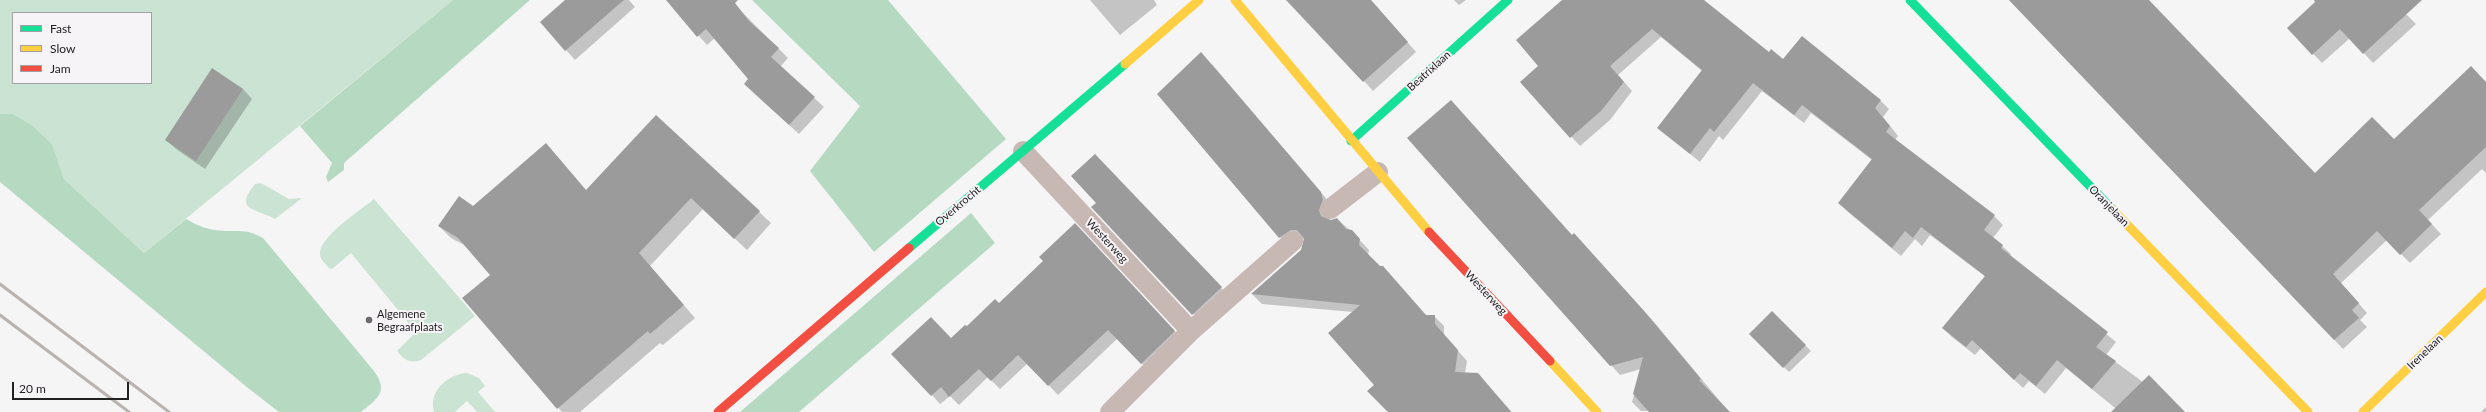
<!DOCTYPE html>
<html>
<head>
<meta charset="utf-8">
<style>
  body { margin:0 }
  #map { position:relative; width:2486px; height:412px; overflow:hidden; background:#f6f5f6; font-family:Lato,sans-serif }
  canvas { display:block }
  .legend { position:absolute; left:12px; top:12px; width:140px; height:72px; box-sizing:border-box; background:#f7f4f7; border:1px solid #a2a0a2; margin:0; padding:5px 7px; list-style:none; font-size:12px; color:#222122 }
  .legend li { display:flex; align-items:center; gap:8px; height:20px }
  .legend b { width:20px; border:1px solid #a2a0a2 }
  .scale { position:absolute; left:12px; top:382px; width:117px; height:18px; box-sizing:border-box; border:2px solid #222122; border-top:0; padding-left:5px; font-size:12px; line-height:14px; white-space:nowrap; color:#222122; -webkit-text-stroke:3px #f7f4f7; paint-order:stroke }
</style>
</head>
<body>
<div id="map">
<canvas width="2486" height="412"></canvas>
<ul class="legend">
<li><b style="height:5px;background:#16e098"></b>Fast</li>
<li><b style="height:5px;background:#ffcf43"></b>Slow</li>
<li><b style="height:5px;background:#f24e42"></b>Jam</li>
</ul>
<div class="scale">20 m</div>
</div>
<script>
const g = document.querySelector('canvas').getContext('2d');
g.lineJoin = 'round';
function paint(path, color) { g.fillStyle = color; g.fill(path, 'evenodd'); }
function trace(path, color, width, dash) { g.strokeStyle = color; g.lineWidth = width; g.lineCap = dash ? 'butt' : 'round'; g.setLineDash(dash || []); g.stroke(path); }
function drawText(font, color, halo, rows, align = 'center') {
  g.font = font + ' Lato,sans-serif'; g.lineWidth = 4; g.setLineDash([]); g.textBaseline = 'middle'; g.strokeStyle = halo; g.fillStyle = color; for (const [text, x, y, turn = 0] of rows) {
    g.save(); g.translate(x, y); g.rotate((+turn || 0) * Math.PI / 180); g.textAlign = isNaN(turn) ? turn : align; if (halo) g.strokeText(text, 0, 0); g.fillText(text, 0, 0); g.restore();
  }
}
const green = new Path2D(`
  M0,0h453l-309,253 -80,-74 -12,-35 -20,-19 -19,-11h-13zM13,13h138v70h-138z
  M261,183l28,16 13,-1 -27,21c-19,-11 -42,-8 -20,-35z
  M374,199l101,117 -54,44c-11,4 -17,0 -24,-9l19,-19 -65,-79 -19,16 -3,-1c-4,-5 -9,-8 -9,-15 0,-17 41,-43 54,-54z
  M467,373l12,5 6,8 -7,6 17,20h-18l-10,-11 -12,11h-21c-6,-21 14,-38 33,-39z`);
const forest = new Path2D(`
  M453,0h77l-186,163v7l-16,12 -2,-5 6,-14 -32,-37z
  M752,0h136l118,139 -132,113 -64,-81 50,-65z
  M0,114h13l19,11 20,19 12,35 80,74 42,-34c9,5 19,10 29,11 21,3 29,-3 48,8l111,133c15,21 4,27 -13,41h-82l-31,-24 -248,-206z
  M971,213l24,30 -196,169h-59z`);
const shadow = new Path2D(`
  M567,0h62l6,7 -60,53 -9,-10z
  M667,0h49l17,3 55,55 -8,9 44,40 -25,27 -45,-41 -5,-14 -34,-41 -8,7z
  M1090,0h64l3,5 -37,30z
  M1291,0h80l45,52 -43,39z
  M1454,0h12l-7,5z
  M1595,0h106l68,53 111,47 9,9 -6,8 15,19 -3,4 99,76 9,9 -10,13 18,16 -1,2 106,86 -10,13 78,57h-64l-54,-44 -21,26 -16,-13 -6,7 -42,-40 -6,7 -23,-18 -9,-9 43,-51 -56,-42 -8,11 -7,-7 -14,17 -53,-44 -9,-9 33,-43 -61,-47 -7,10 -42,-32 -39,49 -4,-4 -19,26 -42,-34 44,-57 -41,-34 -43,38 14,16 -22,29 -30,26 -59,-63 19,-17z
  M2009,0h138l168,174 79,-33 92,-58v90l-4,-4 -54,51 13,14 -31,29 -23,-23 -46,43 26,30 -7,7 7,7 -24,22z
  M2318,0h74l24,24 -43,39 -23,-25 -28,25 -34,-35z
  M1211,63l119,140 2,7 -4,9 3,2 6,-2 14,12 18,19 -1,5 58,61h8l10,10v9l23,26 -2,12 13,1 34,38h-124l-20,-21 7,-6 -22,-73 -91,-8 -10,-10 49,-44 4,-11h-4l-12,8 -9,-10z
  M212,69l31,20 9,10 -47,70 -29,-20 -10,-9z
  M656,116l115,107 -24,27 -44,-41 -53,57 45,52 -32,27 -3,-2 -80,69h-18l-98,-114 27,-23 -23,-28 -17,-9 -12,-12 34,-19 113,-16z
  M1095,155l131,138 -28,26 -100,-116z
  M1084,233l99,107 -33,32 -32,-34 -60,57 -30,-32 -28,26 -12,-12 -29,28 -9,-9 -10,8 -8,-9 19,-56 48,-35z
  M1572,236l11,8 71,78 75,90 -88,-1 -9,-9 9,-33 -21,6 -9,-10z
  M1772,312l39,39 -22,21 -39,-38z
  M2486,407v5h-5z`);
const building = new Path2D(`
  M565,0h59l-59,51 -25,-29z
  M666,0h72l-3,3 14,18 30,27 -8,9 44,40 -26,28 -45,-41 4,-5 -42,-50 -9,8z
  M1286,0h85l37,42 -45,40z
  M1562,0h142l65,52 2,-3 12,10 19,-23 79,64 -6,8 15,18 -4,6 109,83 -11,15 19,15 -2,3 107,84 -12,15 20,14 -24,28 -35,-29 -21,26 -16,-13 -6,7 -42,-40 -6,7 -24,-19 43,-52 -64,-49 -8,11 -8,-7 -13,17 -54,-45 34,-44 -70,-54 -8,10 -41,-32 -39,49 -4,-4 -20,26 -33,-26 45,-58 -50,-41 -42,37 14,16 -23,29 -31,27 -50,-56 18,-16 -22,-26z
  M2009,0h140l166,173 57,-56 22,22 77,-73 15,16v65l-67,63 13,14 -32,31 -23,-24 -44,43 26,29 -7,7 7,8 -25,22z
  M2314,0h108l-59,54 -23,-25 -28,26 -25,-27 28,-26z
  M1201,52l120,140 2,8 -4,10 2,6 10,4 6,-2 9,11 6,1 8,9 -1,6 21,21h3l43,49h9v9l23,26 -3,22 23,1 33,39h-123l-21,-21 7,-6 -46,-52 32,-28 -109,-11 50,-44 3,-12 -7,-8h-6l-12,8 -122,-144z
  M212,68l31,21 -47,72 -31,-21z
  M1451,100l121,135 2,-2 71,79 56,67 -2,1 31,32h-81l-16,-18 10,-37 -33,9 -203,-228z
  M656,115l104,96 -26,28 -43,-41 -52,55 45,52 -34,29 -2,-3 -91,78 -95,-111 28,-23 -32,-37 -20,-12 21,-30 14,10 73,-63 40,47z
  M1095,154l127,133 -30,28 -101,-108 5,-4 -25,-27z
  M1075,223l100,108 -34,33 -33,-34 -60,56 -30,-31 -27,26 -12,-12 -30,28 -8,-10 -10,9 -40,-42 40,-37 20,21 14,-13 2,1 28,-27 4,4 44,-42 -4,-4z
  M1772,311l34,34 -23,23 -34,-34z
  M2149,375l36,37h-74z`);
const lane = new Path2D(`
  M1023,151l168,180
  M1330,209l48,-37
  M1110,412l81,-81 102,-90`);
const fast = new Path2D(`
  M1910,0l202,209
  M1351,141l157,-141
  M909,248l216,-184`);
const slow = new Path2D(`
  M1235,0l194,232
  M1125,64l74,-64
  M2112,209l196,203
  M1550,361l47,51
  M2363,412l123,-120`);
const jam = new Path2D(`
  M1429,232l121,129
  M718,412l191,-164`);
const rail = new Path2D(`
  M0,284l169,128
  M0,315l129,97`);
const markers = [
  [369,320,4,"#6c6b6c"]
];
const streetNames = [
  ["Beatrixlaan",1429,71,-42],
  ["Overkrocht",958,206,-40],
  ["Oranjelaan",2109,206,46],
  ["Westerweg",1107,241,47],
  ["Westerweg",1486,293,47],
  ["Irenelaan",2425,352,-44]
];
const poiNames = [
  ["Algemene",377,314],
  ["Begraafplaats",377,327]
];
paint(green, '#cbe3d3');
paint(forest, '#b6d9c2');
paint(shadow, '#0003');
paint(building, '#9c9b9b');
trace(lane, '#c8b8b3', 20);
trace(fast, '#16e098', 9);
trace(slow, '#ffcf43', 9);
trace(jam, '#f24e42', 9);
trace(rail, '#b9b2af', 3);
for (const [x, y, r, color] of markers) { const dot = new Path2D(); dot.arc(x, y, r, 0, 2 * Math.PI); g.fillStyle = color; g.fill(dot); trace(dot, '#f7f4f7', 1.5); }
drawText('11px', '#222122', '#f7f4f7', streetNames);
drawText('11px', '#222122', '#f7f4f7', poiNames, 'left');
</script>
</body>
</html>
